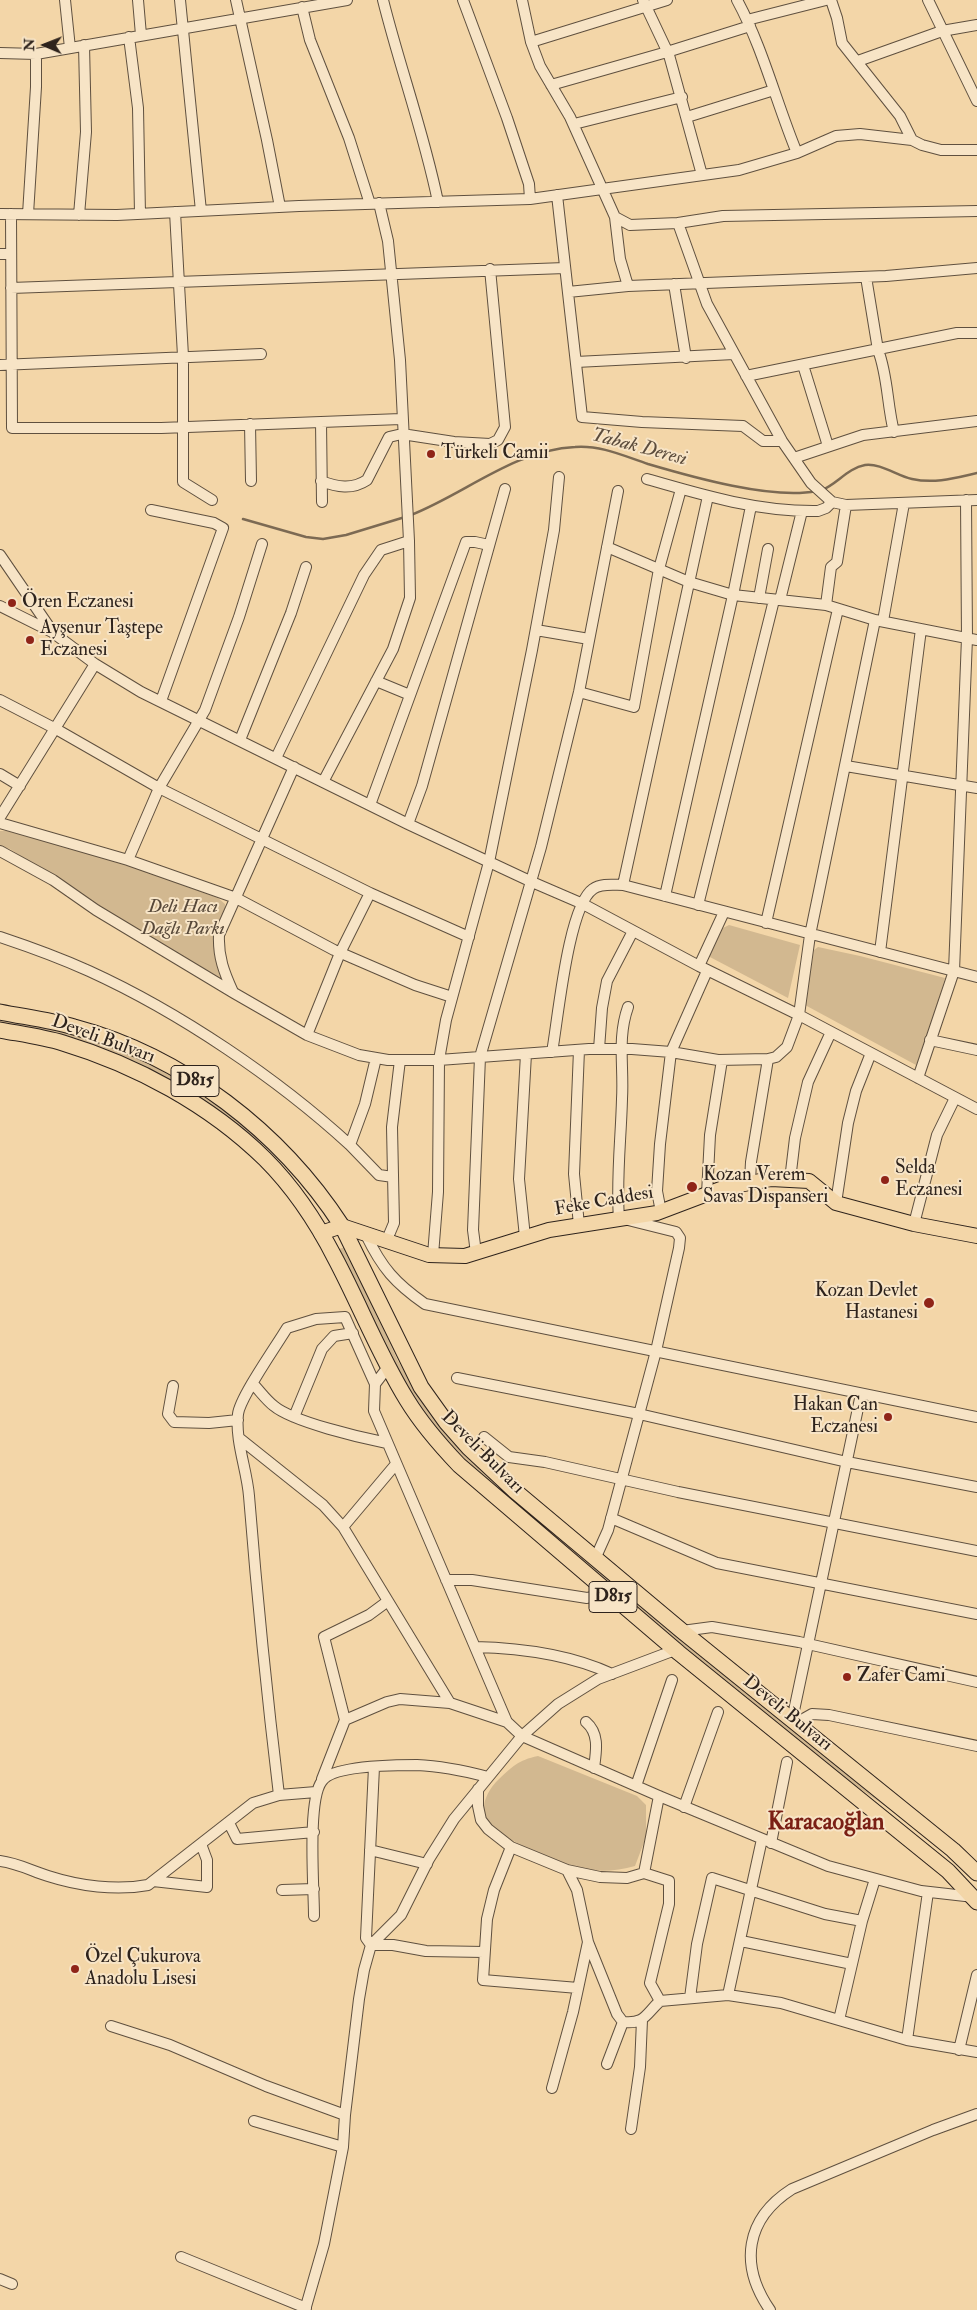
<!DOCTYPE html>
<html>
<head>
<meta charset="utf-8">
<style>
  body { margin:0 }
  #map { position:relative; width:977px; height:2310px; overflow:hidden; background:#f3d6a8; font-family:"IM FELL Double Pica",serif }
  canvas { display:block }
  .north { position:absolute; left:20px; top:20px; width:50px; height:50px; -webkit-text-stroke:4px #f7e4c6; paint-order:stroke; rotate:271deg; font-size:14px; font-weight:700; line-height:20px; text-align:center; color:#2e231c }
  .north::after { content:''; display:block; margin:auto; width:18px; height:22px; background:#2e231c; clip-path:polygon(50% 0,100% 100%,50% 72%,0 100%) }
</style>
</head>
<body>
<div id="map">
<canvas width="977" height="2310"></canvas>
<div class="north">N</div>
</div>
<script>
const g = document.querySelector('canvas').getContext('2d');
g.lineJoin = 'round';
function paint(path, color) { g.fillStyle = color; g.fill(path, 'evenodd'); }
function trace(path, color, width, dash) { g.strokeStyle = color; g.lineWidth = width; g.lineCap = dash ? 'butt' : 'round'; g.setLineDash(dash || []); g.stroke(path); }
function drawText(font, color, halo, rows, align = 'center') {
  g.font = font + ' "IM FELL Double Pica",serif'; g.lineWidth = 4; g.setLineDash([]); g.textBaseline = 'middle'; g.strokeStyle = halo; g.fillStyle = color; for (const [text, x, y, turn = 0] of rows) {
    g.save(); g.translate(x, y); g.rotate((+turn || 0) * Math.PI / 180); g.textAlign = isNaN(turn) ? turn : align; if (halo) g.strokeText(text, 0, 0); g.fillText(text, 0, 0); g.restore();
  }
}
const green = new Path2D(`
  M0,831h7l111,30 100,37 7,6c1,12 -7,23 -10,35 -3,13 2,27 6,39l-93,-53 -118,-76 -10,-3z
  M729,925l71,20 -12,53 -80,-42 15,-28z
  M818,947l42,9 85,22 -19,63 -10,24 -111,-60 9,-55z
  M0,1019c20,4 41,6 60,12 78,20 138,57 200,108l-2,2 -85,-59 -173,-57z
  M345,1247l53,114 28,46 481,414 -67,-46 -135,-109 -193,-162 -65,-60 -43,-58 -65,-137z
  M538,1756l99,40 9,9v32l-11,29c-17,5 -35,6 -53,3 -20,-3 -87,-32 -96,-51 -6,-12 2,-28 11,-37 15,-14 21,-21 41,-25z`);
const stream = new Path2D(`
  M822,490c15,-6 26,-22 43,-25 16,-2 32,11 47,14 23,5 43,-1 65,-6
  M411,515c54,-21 103,-65 164,-68 26,-2 49,9 73,17 44,13 125,36 168,27
  M243,519l63,18 17,2 23,-4 59,-18`);
const minor = new Path2D(`
  M65,0l5,48
  M138,0l3,35
  M180,0l21,211
  M236,0l31,140 13,67
  M383,0c17,68 41,133 55,202
  M463,0l44,118 22,66 1,15
  M522,0l9,42 9,24 30,51 45,100 15,8 48,-2 29,81 75,137 29,42 21,19 14,3 131,-5
  M643,0l26,55 33,120
  M737,0c26,48 39,102 60,153
  M831,0l6,18 5,25 58,73 12,24
  M928,0l49,101
  M302,7l8,33 39,98 21,66
  M747,20l79,-20
  M129,37l9,71 2,106
  M531,42l136,-42
  M0,53l36,1 311,-54
  M858,61l84,-30 35,-6
  M551,85l116,-33 83,-26
  M687,117l87,-27
  M574,124l108,-27
  M557,195l25,222 60,5 101,4 20,15h19
  M175,212l8,144v126l29,18
  M0,214l117,1 182,-9 231,-7 209,-29 58,-17 39,-17 24,-2 52,6 10,5 19,5h36
  M11,214l1,214h149l240,-9
  M28,214l8,-127v-33
  M79,215l7,-83 -2,-87
  M615,217l5,42 8,27
  M678,223l45,-7 254,-5
  M0,254h11
  M866,277l12,73c10,26 9,55 16,82
  M674,284l12,74
  M11,288l554,-20
  M568,292l60,-6 258,-10 91,-8
  M576,362l158,-8
  M0,365l261,-11
  M803,365l25,81
  M746,376l211,-43h20
  M321,422l1,80
  M250,424l1,57
  M794,458l69,-23 114,-14
  M647,479c55,16 112,33 171,32l8,-3 6,-6
  M321,481c16,6 31,9 46,-1l22,-43 13,-3 52,8 36,2 8,-4 7,-13 -15,-158
  M151,510l63,13 9,5 -62,173
  M607,547l82,35 44,13 93,10 49,15 102,20
  M0,555l52,76
  M759,598l9,-49
  M780,600l22,-89
  M826,605l5,-38 6,-5 9,-57
  M0,606l52,26 43,32 46,28 267,132 124,58 51,22 116,62 100,49 178,94
  M883,621l21,-118
  M536,630l53,9
  M376,681l34,14
  M579,692l55,15 25,-138 22,-80
  M0,700l56,29 103,59 211,105 99,44
  M240,740l51,-127 15,-46
  M276,758l88,-183 17,-25 28,-9
  M846,766l131,22
  M0,774l20,12
  M323,782l70,-133 17,-51 -1,-57 -9,-181 -12,-119 -9,-38
  M370,805l96,-263h9l14,3
  M0,817l95,-153
  M0,823l128,37 108,38 98,52 81,35 37,12
  M408,824l14,-38 83,-297
  M0,851l53,29 43,30 138,83 73,42 52,20 29,5h51l150,-11h43l39,3 47,8 50,-1 8,-2 11,-10 12,-32 11,-80 65,-315
  M128,860l31,-72 46,-78 34,-93 23,-73
  M623,885l85,-389
  M665,896l68,-301 18,-89
  M698,905l76,-305
  M766,923l72,-314
  M0,937c30,10 60,21 89,34 90,41 188,107 261,174
  M880,952l41,-323
  M699,966l25,-54
  M233,992c-9,-20 -15,-35 -14,-57l75,-168
  M307,1035l33,-82 30,-60
  M930,1040l47,10
  M599,1049l3,-41 5,-27 26,-50
  M579,1050l-5,124 5,51
  M552,1052c6,-32 16,-146 41,-163 8,-6 21,-4 30,-4l354,92
  M376,1058l-11,46 -15,41 29,30 14,2
  M918,1078l36,-107 13,-333 -1,-138
  M790,1180l5,-42 13,-56 23,-50
  M750,1181l1,-19 17,-103
  M707,1194l3,-59 12,-75
  M836,1203l12,-80 8,-32 15,-38
  M661,1212l-4,-21 3,-47 11,-92 36,-81
  M619,1219c-3,-40 2,-80 3,-120 2,-32 -5,-61 6,-92
  M914,1224l23,-89 18,-37
  M366,1235c16,33 29,48 59,69l552,113
  M525,1237l-6,-58 7,-125
  M386,1242l8,-19 -2,-96 8,-67
  M476,1253l-3,-23 7,-173 61,-210 38,-155 39,-201
  M433,1255l5,-63 1,-132 7,-40 43,-158 43,-212 22,-120 5,-53
  M388,1367l-13,17 -1,27 133,311 15,14 137,60 169,70 93,25 53,6
  M457,1378l182,36 208,48 130,25
  M253,1384c7,7 13,16 21,22 19,16 88,32 113,37
  M173,1386l-5,28 6,8 35,1 29,-3
  M294,1417l28,-68 12,-13 19,-3
  M484,1437l25,20 36,5 133,30 299,59
  M239,1438l84,67 20,22 107,176 57,19
  M611,1518l106,45 260,51
  M343,1527l53,-63
  M595,1559l13,-29 48,-179 23,-103 1,-10 -4,-6 -48,-12
  M446,1580h26l115,18 21,-5
  M682,1631l30,-4 87,15 178,40
  M475,1647c45,1 96,8 137,27
  M345,1720l42,-18 13,-3 50,4
  M792,1720l69,-326
  M586,1722c14,12 10,30 8,46
  M796,1723l16,-9 17,1 148,31
  M374,1767l-8,171 5,7h22l33,6 58,1
  M322,1779l23,-59 -21,-83 45,-22 19,-14
  M636,1786l36,-106
  M478,1789v17l3,14 7,9 23,18 56,23 33,7 27,1 17,-5 25,8v23l-19,79 10,18
  M279,1795c-12,-99 -22,-199 -30,-299 -2,-26 -14,-55 -11,-82 2,-17 39,-69 49,-86l29,-9 29,-2 30,67
  M684,1807l34,-95
  M229,1823l8,16 77,-7
  M771,1843l16,-81
  M511,1847l-17,43 -7,29 -4,61 95,8
  M370,1850l57,14
  M0,1861c17,2 32,10 48,15 31,10 68,15 100,9l105,-82 26,-8 37,-3
  M567,1870l10,20 11,52 29,72 6,8c22,2 22,-7 37,-21l68,-6 53,8 126,37 70,12
  M644,1873l15,-77
  M153,1881l54,6v-27l-6,-16
  M282,1890l32,-1
  M314,1916c0,-28 -7,-116 8,-135 11,-16 76,-16 95,-16 24,1 48,6 71,12
  M741,1941l111,23
  M728,1995l34,-156
  M690,1998l7,-54 15,-66 113,36 37,7
  M839,2020l23,-99 13,-42
  M111,2026l59,19 96,41 79,29
  M907,2040l21,-148
  M959,2050l18,-75
  M607,2064l16,-42
  M552,2088l21,-76 15,-70
  M254,2121l89,26
  M631,2129l9,-62 2,-47
  M181,2257l125,51
  M0,2279l12,5
  M305,2310l19,-66 19,-97 2,-32 14,-116 5,-29 7,-25 30,-30 28,-56 25,-40 68,-83 36,-32 40,-25 77,-29
  M770,2310c-31,-45 -25,-91 22,-121l141,-59 44,-16`);
const major = new Path2D(`
  M321,1233l21,-7 87,29 36,1 84,-26 108,-17 66,-25 48,-9 38,2 27,22 78,21 63,12`);
const highway = new Path2D(`
  M0,1012c25,5 50,8 74,15 109,29 207,105 268,199l79,161 25,35 23,26 46,43 167,140 271,219 24,23
  M0,1030c21,4 43,7 63,13 73,22 147,62 202,116 28,28 52,64 70,99 25,47 44,97 72,142 14,23 33,45 52,65l220,188 269,218 29,31`);
const markers = [
  [431,454,5,"#8f2418"],
  [12,603,5,"#8f2418"],
  [30,640,5,"#8f2418"],
  [885,1180,5,"#8f2418"],
  [692,1187,6,"#8f2418"],
  [929,1303,6,"#8f2418"],
  [888,1417,5,"#8f2418"],
  [847,1677,5,"#8f2418"],
  [75,1969,5,"#8f2418"]
];
const shields = [
  [195,1081,48],
  [613,1597,48]
];
const shieldNames = [
  ["D815",195,1081],
  ["D815",613,1597]
];
const poiNames = [
  ["Türkeli Camii",441,454],
  ["Ören Eczanesi",22,603],
  ["Ayşenur Taştepe",40,629],
  ["Eczanesi",40,651],
  ["Selda",895,1169],
  ["Eczanesi",895,1191],
  ["Kozan Verem",703,1176],
  ["Savas Dispanseri",703,1198],
  ["Kozan Devlet",918,1292,"right"],
  ["Hastanesi",918,1314,"right"],
  ["Hakan Can",878,1406,"right"],
  ["Eczanesi",878,1428,"right"],
  ["Zafer Cami",857,1677],
  ["Özel Çukurova",85,1958],
  ["Anadolu Lisesi",85,1980]
];
const parkNames = [
  ["Deli Hacı",183,908],
  ["Dağlı Parkı",183,930]
];
const streetNames = [
  ["Develi Bulvarı",103,1040,20],
  ["Feke Caddesi",604,1202,-10],
  ["Develi Bulvarı",482,1453,45],
  ["Develi Bulvarı",787,1714,39]
];
const waterNames = [
  ["Tabak Deresi",639,448,15]
];
const districtNames = [
  ["Karacaoğlan",826,1824]
];
paint(green, '#d2b890');
trace(stream, '#7c6a53', 2.5);
trace(minor, '#5f503f', 12);
trace(major, '#2e231c', 16);
trace(highway, '#2e231c', 17);
trace(minor, '#f7e4c6', 10);
trace(major, '#f3d6a8', 14);
trace(highway, '#f3d6a8', 15);
for (const [x, y, r, color] of markers) { const dot = new Path2D(); dot.arc(x, y, r, 0, 2 * Math.PI); g.fillStyle = color; g.fill(dot); trace(dot, '#f7e4c6', 2); }
for (const [x, y, w] of shields) { const box = new Path2D(); box.roundRect(x - w / 2, y - 15.5, w, 31, 4); g.fillStyle = '#f7e4c6'; g.fill(box); trace(box, '#2e231c', 1); }
drawText('bold 18px', '#2e231c', null, shieldNames);
drawText('19px', '#2e231c', '#f7e4c6', poiNames, 'left');
drawText('italic 19px', '#574839', '#f7e4c6', parkNames);
drawText('19px', '#2e231c', '#f7e4c6', streetNames);
drawText('italic 20px', '#5c4c3c', '#f7e4c6', waterNames);
drawText('bold 24px', '#7a1f14', '#f7e4c6', districtNames);
</script>
</body>
</html>
